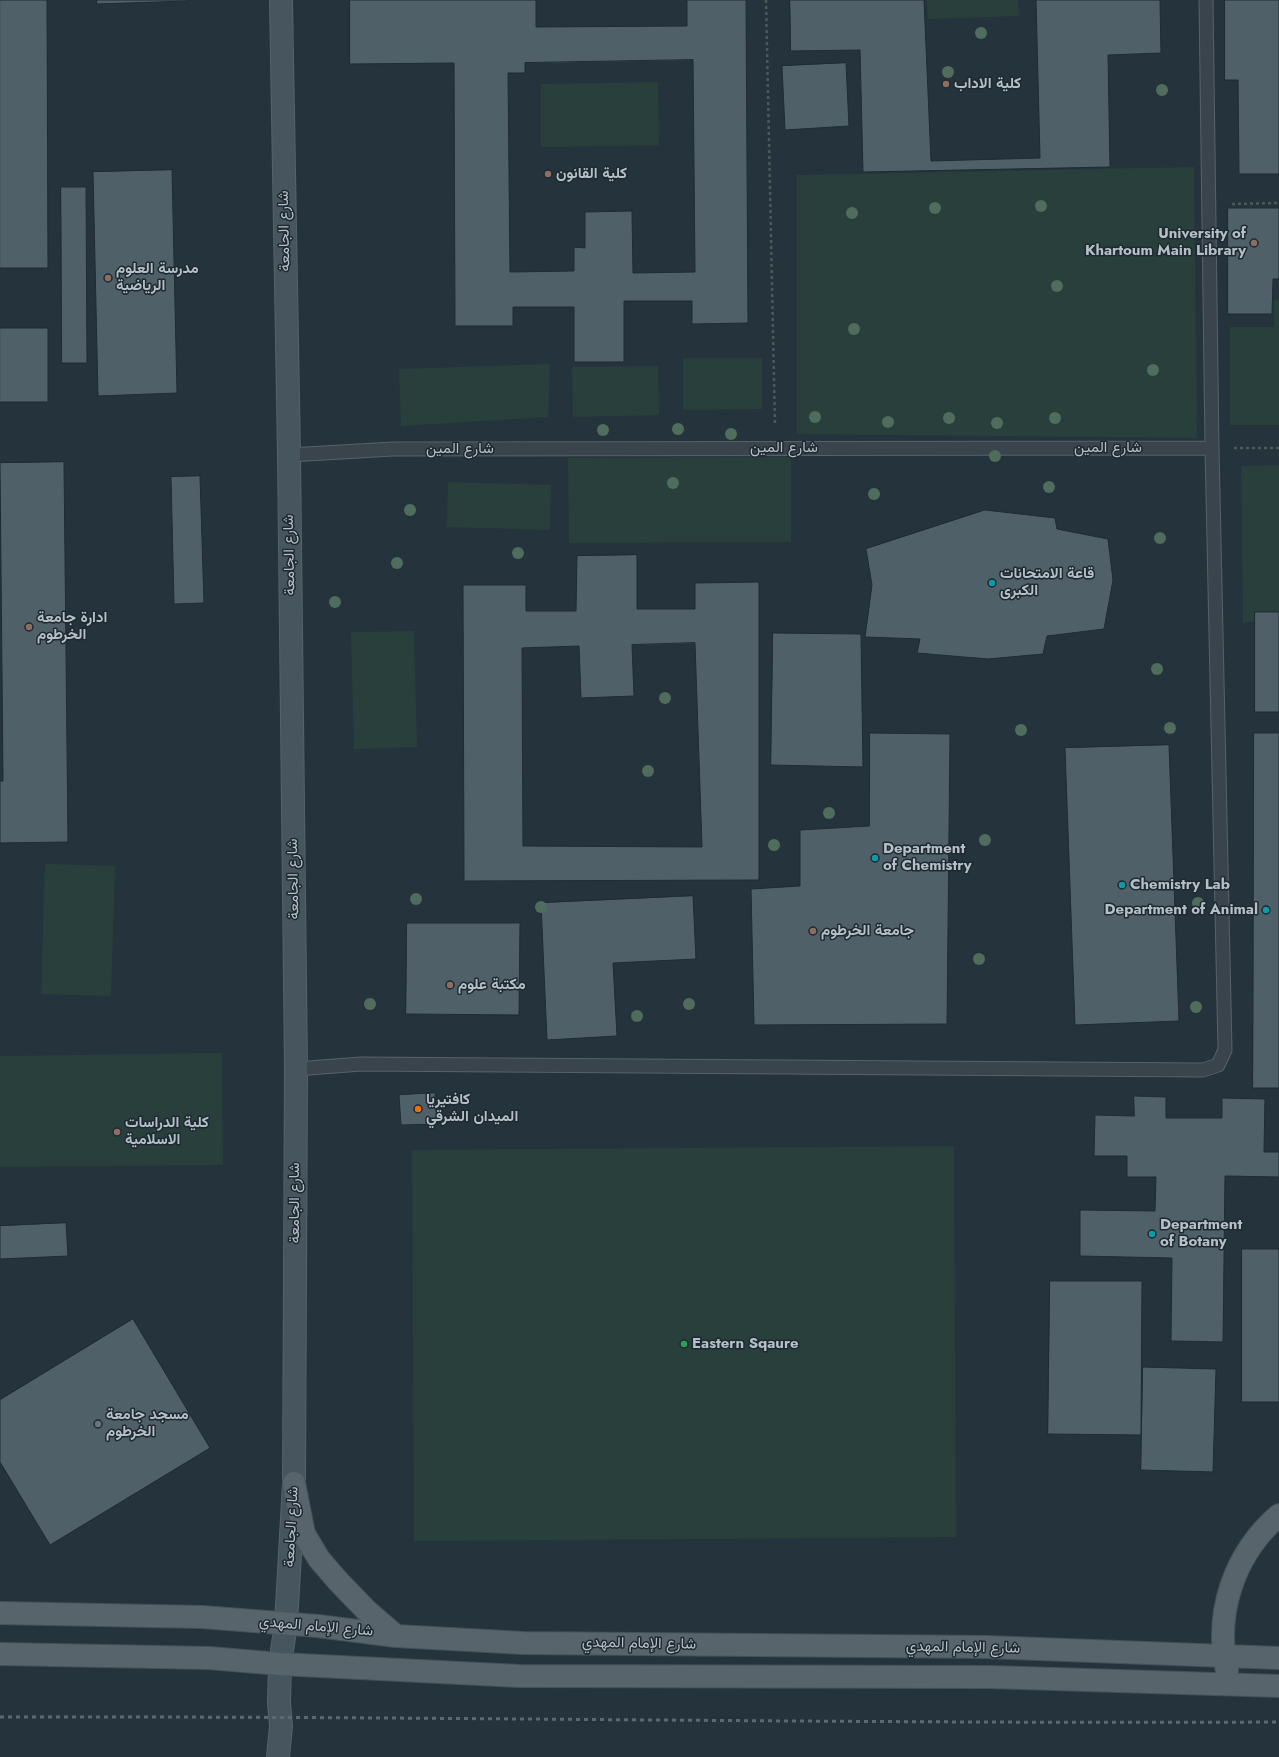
<!DOCTYPE html>
<html>
<head>
<meta charset="utf-8">
<style>
  body { margin:0 }
  canvas { display:block; background:#25333c }
</style>
</head>
<body>
<canvas width="1279" height="1757"></canvas>
<script>
const g = document.querySelector('canvas').getContext('2d');
g.lineJoin = 'round';
function paint(path, color) { g.fillStyle = color; g.fill(path, 'evenodd'); }
function trace(path, color, width, dash) { g.strokeStyle = color; g.lineWidth = width; g.lineCap = dash ? 'butt' : 'round'; g.setLineDash(dash || []); g.stroke(path); }
function drawText(font, color, halo, rows, align = 'center') {
  g.font = font + ' Jost,Vazirmatn,sans-serif'; g.lineWidth = 3; g.setLineDash([]); g.textBaseline = 'middle'; g.strokeStyle = halo; g.fillStyle = color; for (const [text, x, y, turn = 0] of rows) {
    g.save(); g.translate(x, y); g.rotate((+turn || 0) * Math.PI / 180); g.textAlign = isNaN(turn) ? turn : align; if (halo) g.strokeText(text, 0, 0); g.fillText(text, 0, 0); g.restore();
  }
}
const green = new Path2D(`
  M927,0h91l1,16 -91,3z
  M658,82l1,63 -118,2v-63z
  M1194,167l3,271 -400,-4v-259z
  M1274,300h5v125h-49v-98h44z
  M683,358h79v51l-79,1z
  M550,364l-2,53 -147,9 -2,-57z
  M658,366l1,49 -86,2 -1,-50z
  M791,457v85l-222,1 -1,-85z
  M1279,465v157h-36l-2,-156z
  M448,482l103,3 -1,45 -103,-3z
  M414,631l3,116 -63,2 -3,-117z
  M45,864l70,2 -4,130 -70,-2z
  M222,1053l1,112 -223,2v-111z
  M954,1146l2,391 -542,4 -2,-391z`);
const building = new Path2D(`
  M0,0h47l1,268h-48z
  M97,0h91v1l-91,3z
  M350,0h186v27l151,-1v-26h59l2,323 -56,1v-23h-68v61h-50v-55h-61v19h-58l-1,-263 -104,1zM693,60l2,212 -62,1 -1,-62 -47,1v36l-11,-1v24l-64,1 -2,-199h17v-10z
  M790,0h134l7,161 109,-3 -4,-158h124l1,53 -53,2 2,112 -247,5 -3,-122 -69,1z
  M1225,0h54v174h-40l-1,-94h-13z
  M846,63l3,63 -64,4 -3,-64z
  M172,170l5,223 -79,3 -5,-224z
  M61,187h25l1,176h-25z
  M1228,208h51v71h-6l-1,35h-44z
  M0,328h48v74h-48z
  M64,462l4,380 -68,1v-62h3l-3,-318z
  M200,476l4,127 -30,1 -3,-127z
  M985,510l70,8 2,11 51,10 5,41 -9,49 -57,7 -4,18 -55,5 -71,-6 3,-14 -55,-2 7,-52 -6,-36z
  M637,555v54h58v-26l64,-1v298l-295,1 -1,-296h63v26h50l1,-55zM695,643l7,204 -179,-1 -1,-198 57,-2 2,52 53,-2 -2,-51z
  M1255,612h24v100h-24z
  M773,633l88,1 2,133 -92,-2z
  M870,733l80,1 -3,290 -193,1 -3,-136 49,-3v-56l69,-4z
  M1254,733h25v355h-26z
  M1169,745l10,276 -104,4 -10,-277z
  M693,896l3,63 -83,4 4,73 -70,4 -6,-137z
  M407,923h113l-1,92 -113,-1z
  M435,1093l2,31 -36,1 -2,-30z
  M1134,1096l32,1v21h56v-20l43,1 -1,53h15v25l-54,-1 -2,166 -52,-1 1,-83 -92,-2v-46l75,1 1,-34h-29v-21h-33l1,-41 39,1z
  M66,1223l2,33 -68,3v-33z
  M1242,1249h37v153h-37z
  M1050,1281h92l-1,154 -93,-1z
  M133,1319l77,129 -160,97 -50,-83v-62z
  M1143,1367l73,2 -3,103 -72,-2z`);
const path = new Path2D(`
  M766,0l9,426
  M1232,204l47,-1
  M1234,448h45`);
const service = new Path2D(`
  M289,455l104,-6 819,-1
  M296,1069l65,-5 842,6 15,-5 7,-15 -13,-602 -6,-448`);
const secondary = new Path2D(`
  M278,1757l3,-31 -2,-23 1,-39 6,-40 8,-141 2,-414 -7,-614 -8,-455`);
const primary = new Path2D(`
  M294,1483l10,51 15,25 19,22 28,29 30,26
  M0,1613l202,4 116,9 78,10 127,7 463,4 293,11
  M0,1654l209,4 71,6 239,12 471,1 289,9
  M1227,1671c-13,-58 7,-117 52,-156`);
const rail = new Path2D(`
  M0,1717c426,-1 853,7 1279,5`);
const trees = [
  [981,33],
  [948,72],
  [1162,90],
  [1041,206],
  [935,208],
  [852,213],
  [1057,286],
  [854,329],
  [1153,370],
  [815,417],
  [949,418],
  [1055,418],
  [888,422],
  [997,423],
  [678,429],
  [603,430],
  [731,434],
  [995,456],
  [673,483],
  [1049,487],
  [874,494],
  [410,510],
  [1160,538],
  [518,553],
  [397,563],
  [335,602],
  [1157,669],
  [665,698],
  [1170,728],
  [1021,730],
  [648,771],
  [829,813],
  [985,840],
  [774,845],
  [416,899],
  [1198,903],
  [541,907],
  [979,959],
  [370,1004],
  [689,1004],
  [1196,1007],
  [637,1016]
];
const markers = [
  [946,84,4,"#8d6e63"],
  [548,174,4,"#8d6e63"],
  [1254,243,4,"#8d6e63"],
  [108,278,4,"#8d6e63"],
  [992,583,4,"#0f9aa8"],
  [29,627,4,"#8d6e63"],
  [875,858,4,"#0f9aa8"],
  [1122,885,4,"#0f9aa8"],
  [1266,910,4,"#0f9aa8"],
  [813,931,4,"#8d6e63"],
  [450,985,4,"#8d6e63"],
  [418,1109,4,"#e8710a"],
  [117,1132,4,"#8d6e63"],
  [1152,1234,4,"#0f9aa8"],
  [684,1344,4,"#2e9e5b"],
  [98,1424,4,"#6b7280"]
];
const poiNames = [
  ["كلية الاداب",954,84],
  ["كلية القانون",556,174],
  ["University of",1246,234,"right"],
  ["Khartoum Main Library",1246,251,"right"],
  ["مدرسة العلوم",116,269],
  ["الرياضية",116,286],
  ["قاعة الامتحانات",1000,574],
  ["الكبرى",1000,591],
  ["ادارة جامعة",37,618],
  ["الخرطوم",37,635],
  ["Department",883,849],
  ["of Chemistry",883,866],
  ["Chemistry Lab",1130,885],
  ["Department of Animal",1258,910,"right"],
  ["جامعة الخرطوم",821,931],
  ["مكتبة علوم",458,985],
  ["كافتيريا",426,1100],
  ["الميدان الشرقي",426,1117],
  ["كلية الدراسات",125,1123],
  ["الاسلامية",125,1140],
  ["Department",1160,1225],
  ["of Botany",1160,1242],
  ["Eastern Sqaure",692,1344],
  ["مسجد جامعة",106,1415],
  ["الخرطوم",106,1432]
];
const streetNames = [
  ["شارع الجامعة",285,231,-91],
  ["شارع المين",784,448],
  ["شارع المين",1108,448],
  ["شارع المين",460,449],
  ["شارع الجامعة",290,555,-91],
  ["شارع الجامعة",294,879,-91],
  ["شارع الجامعة",295,1203,-90],
  ["شارع الجامعة",292,1527,-87],
  ["شارع الإمام المهدي",316,1627,5],
  ["شارع الإمام المهدي",639,1644,1],
  ["شارع الإمام المهدي",963,1648,1]
];
paint(green, '#283f3c');
paint(building, '#506069');
trace(building, '#202b33', 1);
trace(service, '#57626a', 15);
trace(secondary, '#57626a', 24);
trace(primary, '#455058', 24);
trace(path, '#475b59', 2.5, [3, 3]);
trace(service, '#39444c', 13);
trace(secondary, '#47555f', 22);
trace(primary, '#57646c', 22);
trace(rail, '#5b6973', 3, [4, 4]);
g.fillStyle = '#506c5c';
for (const [x, y] of trees) { g.beginPath(); g.arc(x, y, 6, 0, 2 * Math.PI); g.fill(); }
for (const [x, y, r, color] of markers) { const dot = new Path2D(); dot.arc(x, y, r, 0, 2 * Math.PI); g.fillStyle = color; g.fill(dot); trace(dot, '#1e2931', 1.5); }
drawText('bold 15px', '#b5bfc7', '#1e2931', poiNames, 'left');
drawText('15px', '#b5bfc7', '#1e2931', streetNames);
</script>
</body>
</html>
